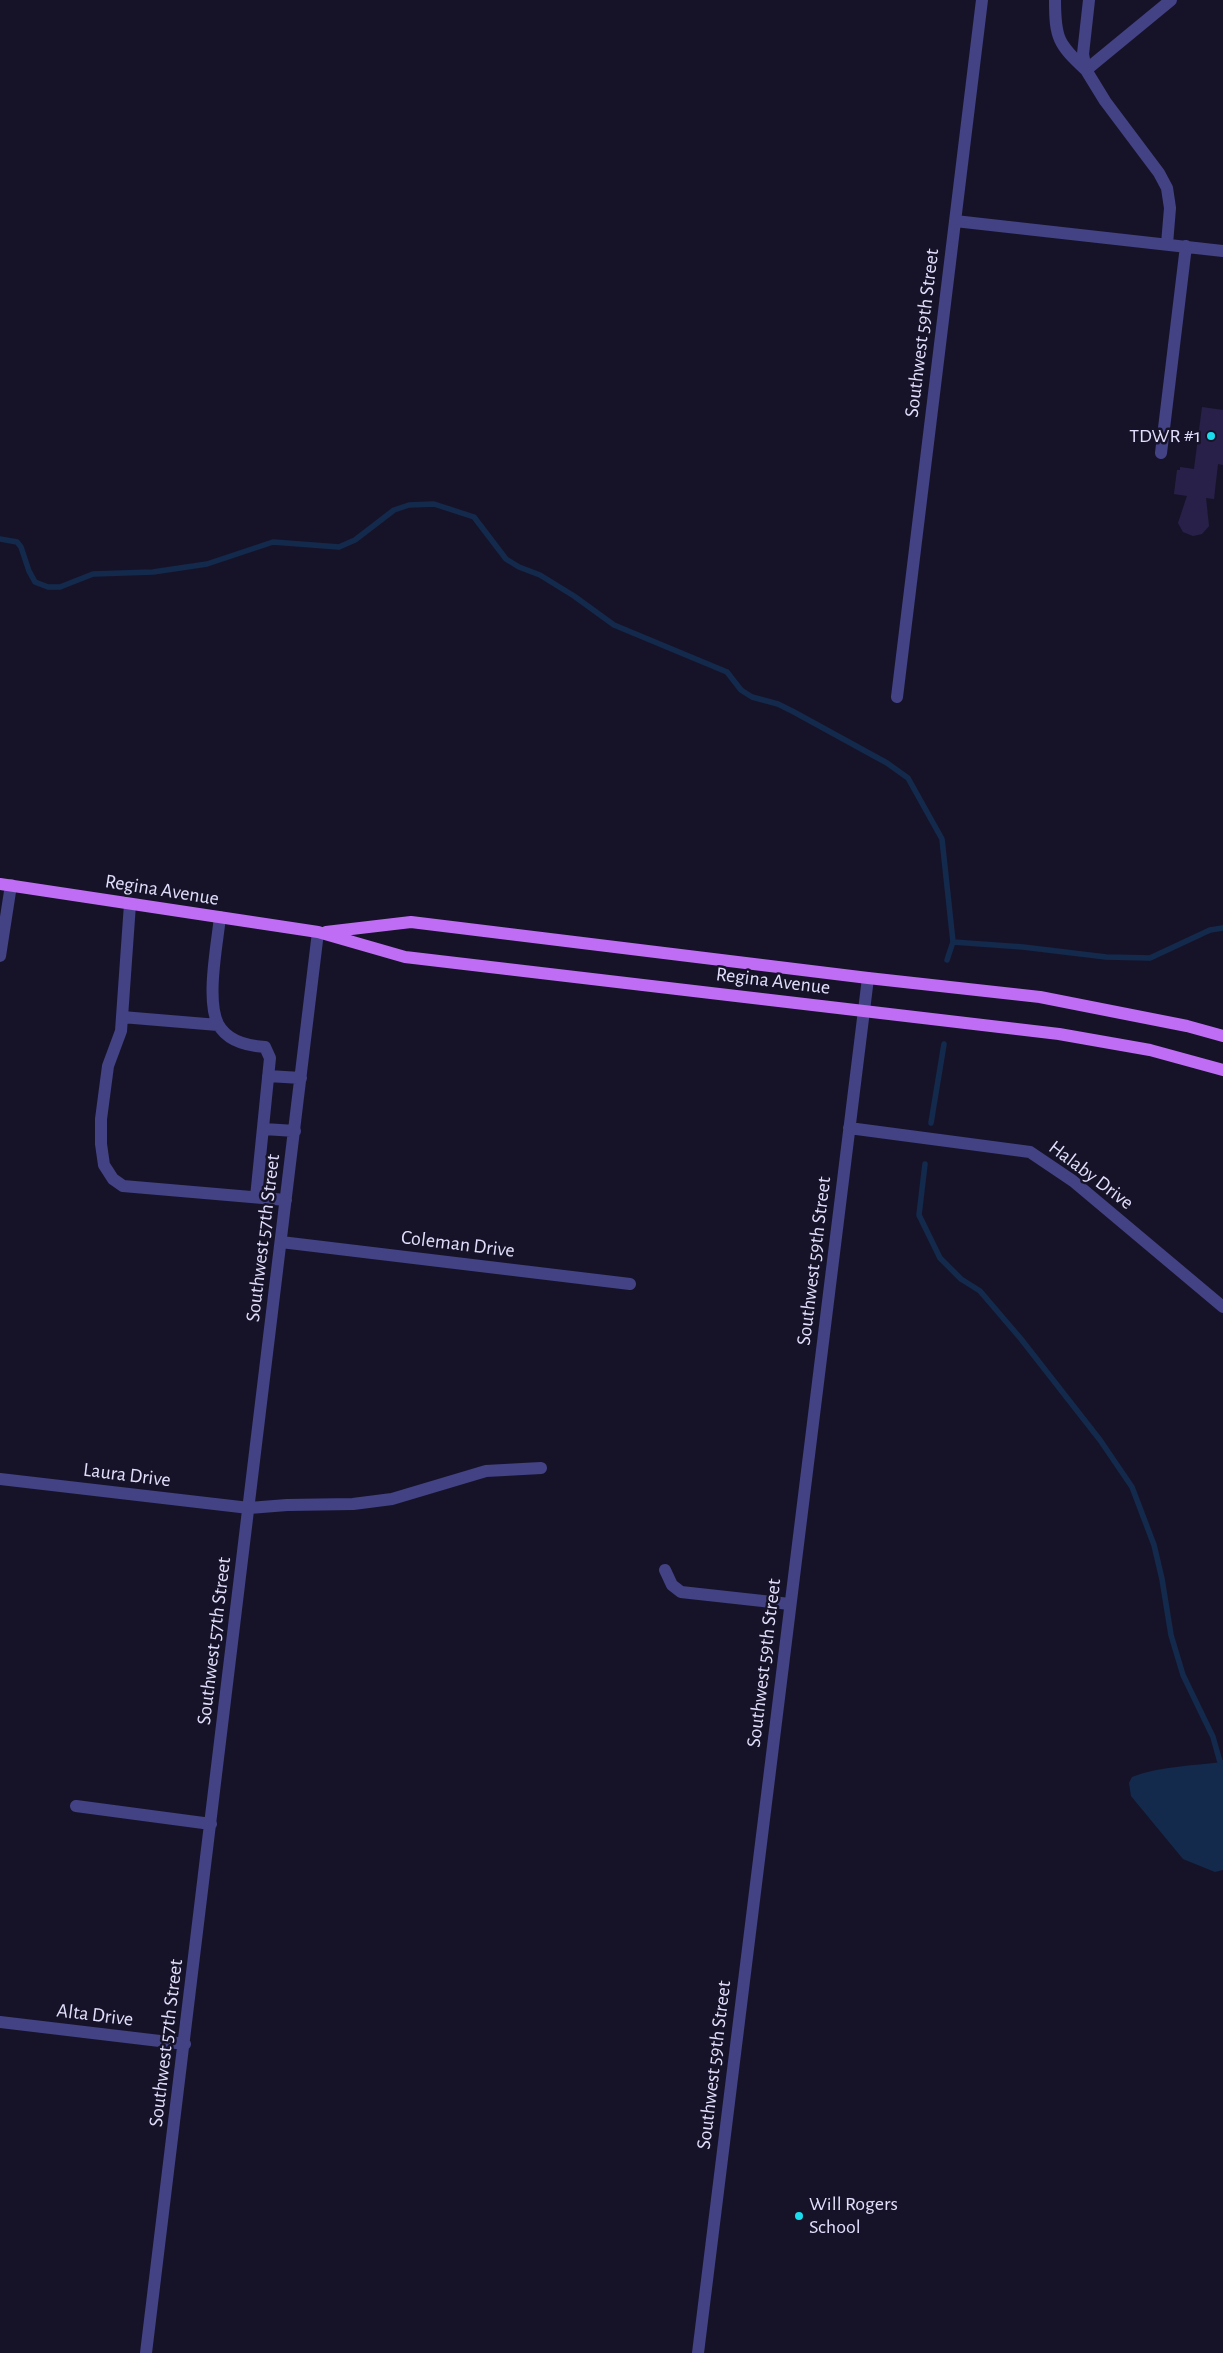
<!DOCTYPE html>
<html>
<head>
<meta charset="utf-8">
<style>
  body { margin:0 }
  canvas { display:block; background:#161329 }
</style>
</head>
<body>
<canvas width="1223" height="2353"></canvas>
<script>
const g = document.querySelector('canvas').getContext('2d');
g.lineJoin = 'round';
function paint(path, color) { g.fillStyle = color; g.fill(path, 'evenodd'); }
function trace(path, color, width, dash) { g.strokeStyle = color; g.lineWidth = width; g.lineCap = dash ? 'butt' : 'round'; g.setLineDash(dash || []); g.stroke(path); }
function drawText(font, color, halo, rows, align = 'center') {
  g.font = font + ' "Alegreya Sans",sans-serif'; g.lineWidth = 5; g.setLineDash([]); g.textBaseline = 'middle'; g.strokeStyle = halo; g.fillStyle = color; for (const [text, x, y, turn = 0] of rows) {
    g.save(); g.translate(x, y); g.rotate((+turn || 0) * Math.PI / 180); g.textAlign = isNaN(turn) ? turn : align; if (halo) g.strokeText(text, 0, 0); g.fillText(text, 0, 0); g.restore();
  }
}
const water = new Path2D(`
  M1223,1762v108l-8,2 -32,-13 -52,-63 -2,-13 3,-6c29,-11 60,-11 91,-15z`);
const stream = new Path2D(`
  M0,539l17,3 4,5 8,24 6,11 13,5h12l33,-13 60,-2 54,-8 66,-22 66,5 16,-7 39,-30 15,-5 25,-1 40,13 32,42 13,8 21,8 34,21 40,29 113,47 14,18 11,7 26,7 16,8 93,51 21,15 34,61 11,103 70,5 83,10 44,1 60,-28 13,-2
  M947,960l6,-18
  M931,1123l13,-79
  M925,1164l-6,51 21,43 21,21 19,12 41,48 79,101 32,47 22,58 8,34 9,56 12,40 30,62 7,25 3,1`);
const building = new Path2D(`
  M1202,407l21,3v55l-5,-1 -4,35 -8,-1 3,28 -7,8 -9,2 -10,-4 -5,-9 9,-27 -13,-2 3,-24h3v-3l14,2z`);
const minor = new Path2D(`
  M1055,0c0,38 3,44 31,70
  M1089,0l-6,54 3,16 19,31 54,72 8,15 3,20 -3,36
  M1086,70l85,-70
  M955,221l268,30
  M1161,453l25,-207
  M897,697l85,-697
  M130,904l-9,127 -13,35 -7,53v25l3,21 9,14 10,7 163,14
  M220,917c-3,28 -14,83 -2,107 9,17 30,22 47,23l5,11 -14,139
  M0,956l11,-71
  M122,1017l96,8
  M268,1076l33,2
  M849,1128l181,24 43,29 150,126
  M264,1129l31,2
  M281,1242l349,42
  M0,1479l249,29 38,-3 66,-1 39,-5 94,-28 55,-3
  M665,1570l7,15 9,7 109,12
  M76,1806l135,18
  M0,2022l185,22
  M146,2353l172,-1421
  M698,2353l170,-1375`);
const major = new Path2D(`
  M0,884l318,48 87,25 654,77 91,16 73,20
  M326,932l85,-10 457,56 172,19 147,29 36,10`);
const markers = [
  [1211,436,5,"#19dced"],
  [799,2216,5,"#19dced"]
];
const streetNames = [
  ["Southwest 59th Street",922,333,-83],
  ["Regina Avenue",162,890,9],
  ["Regina Avenue",773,981,7],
  ["Halaby Drive",1091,1175,37],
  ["Southwest 57th Street",263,1238,-83],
  ["Coleman Drive",458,1244,7],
  ["Southwest 59th Street",814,1261,-83],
  ["Laura Drive",127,1475,7],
  ["Southwest 57th Street",214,1641,-83],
  ["Southwest 59th Street",764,1663,-83],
  ["Alta Drive",95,2015,7],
  ["Southwest 57th Street",166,2043,-83],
  ["Southwest 59th Street",714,2065,-83]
];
const poiNames = [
  ["TDWR #1",1201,436],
  ["Will Rogers",809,2204,"left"],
  ["School",809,2227,"left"]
];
paint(water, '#132a4d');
trace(stream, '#132a4d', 5.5);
paint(building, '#282049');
trace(minor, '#434284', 12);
trace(major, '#bf6df4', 12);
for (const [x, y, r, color] of markers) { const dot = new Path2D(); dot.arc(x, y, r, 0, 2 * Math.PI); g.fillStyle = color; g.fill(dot); trace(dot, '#161329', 2); }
drawText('20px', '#e1defc', '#161329', streetNames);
drawText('20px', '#e1defc', '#161329', poiNames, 'right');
</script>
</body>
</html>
